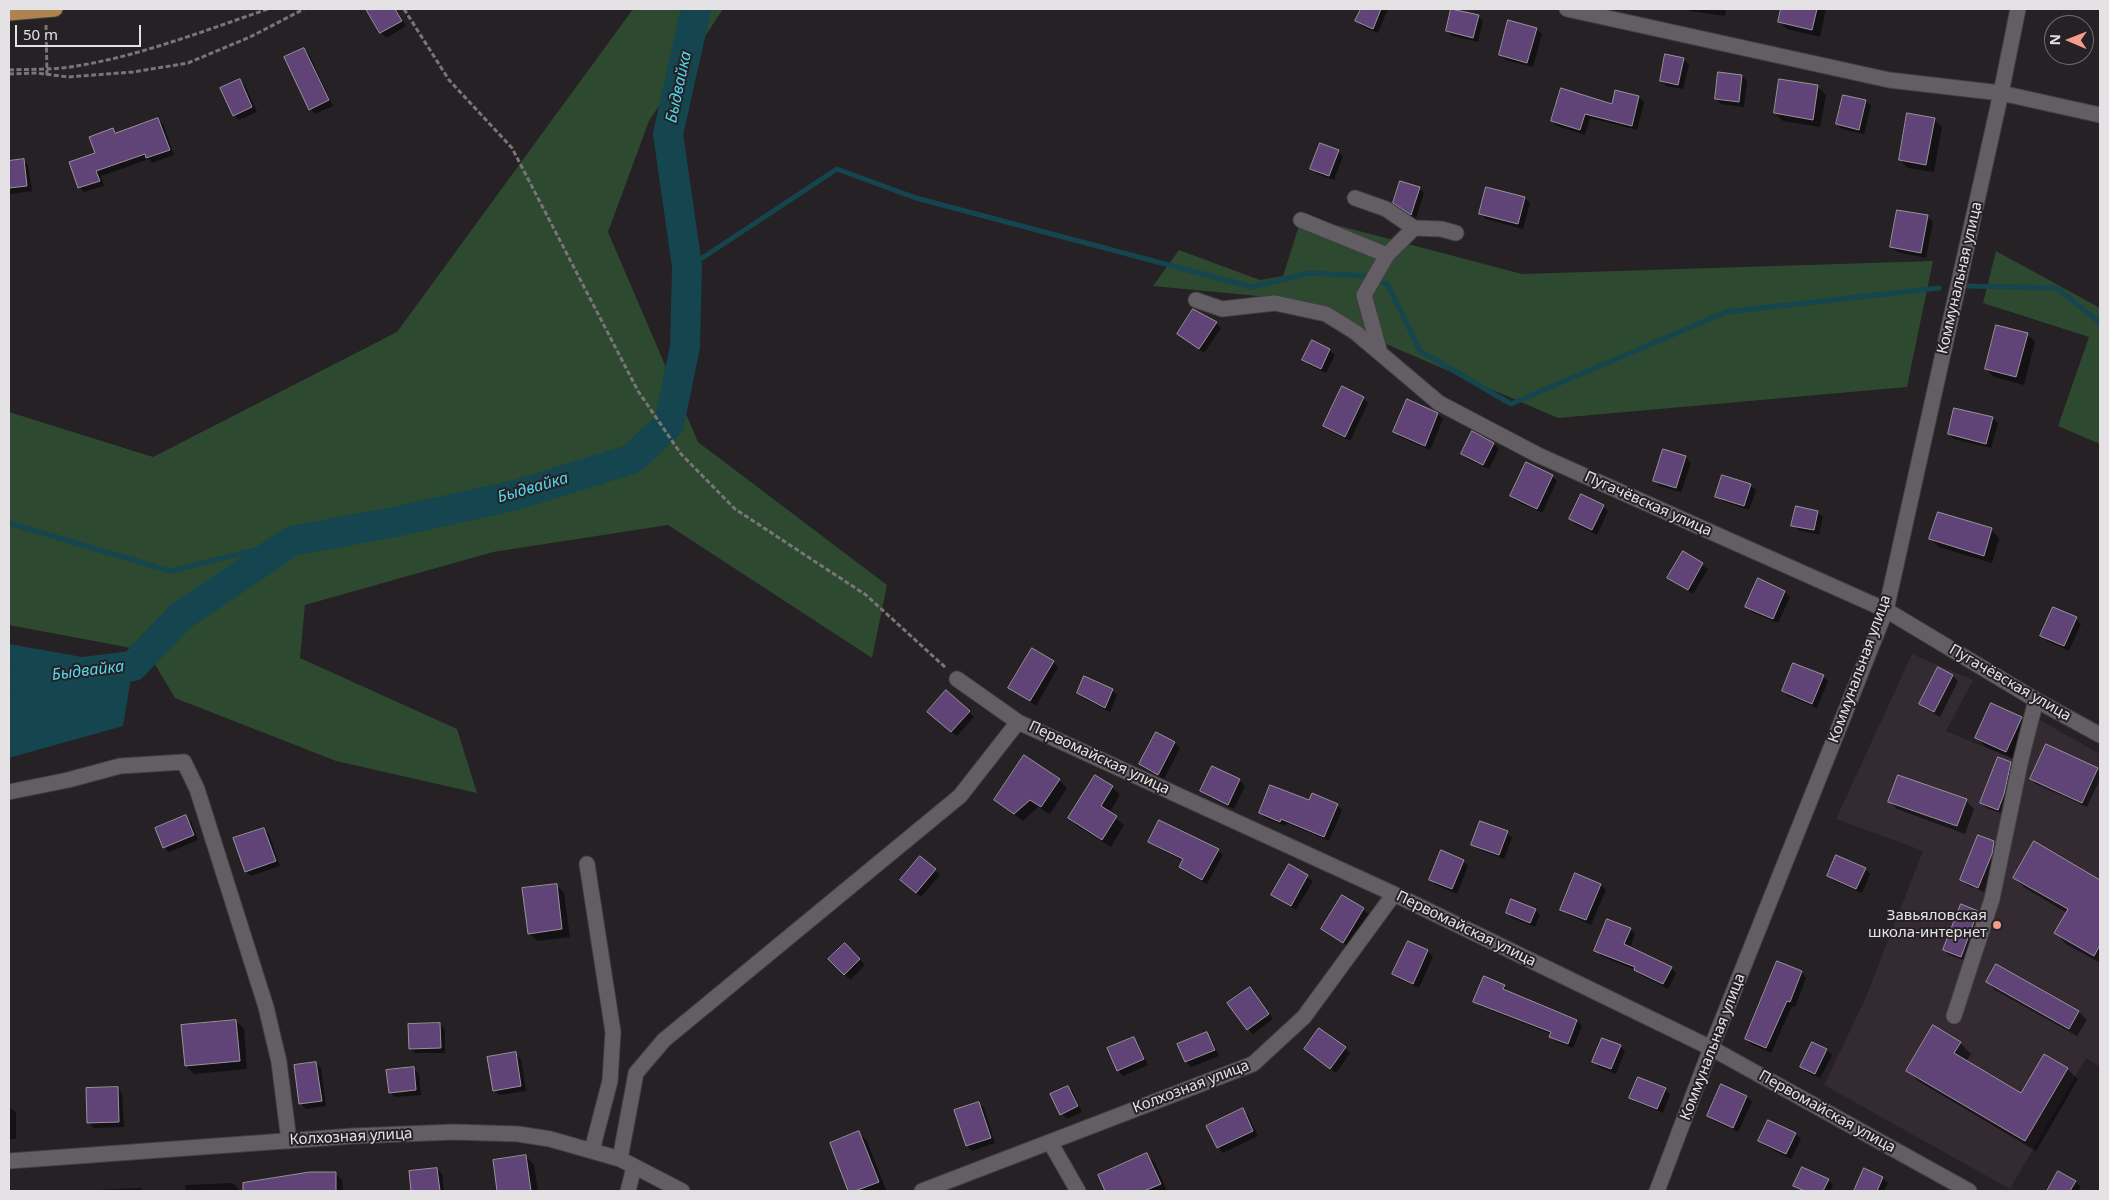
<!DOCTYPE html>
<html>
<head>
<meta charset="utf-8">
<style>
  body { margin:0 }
  #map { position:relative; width:2109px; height:1200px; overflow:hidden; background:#252125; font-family:"Noto Sans",sans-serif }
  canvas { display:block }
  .frame { position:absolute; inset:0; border:10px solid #e5e2e5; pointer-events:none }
  .north { position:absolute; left:2044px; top:15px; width:50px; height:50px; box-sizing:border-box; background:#252125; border:1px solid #726e72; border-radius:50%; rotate:271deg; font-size:14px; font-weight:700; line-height:20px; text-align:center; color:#e5e2e5 }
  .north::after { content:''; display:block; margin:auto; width:18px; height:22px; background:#f49d8b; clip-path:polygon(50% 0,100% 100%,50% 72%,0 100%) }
  .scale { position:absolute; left:15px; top:25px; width:126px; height:22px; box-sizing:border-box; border:2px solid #e5e2e5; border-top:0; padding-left:6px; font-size:15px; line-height:18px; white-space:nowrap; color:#e5e2e5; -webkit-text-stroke:4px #252125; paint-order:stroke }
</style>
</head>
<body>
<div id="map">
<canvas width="2109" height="1200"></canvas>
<div class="frame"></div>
<div class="north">N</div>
<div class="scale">50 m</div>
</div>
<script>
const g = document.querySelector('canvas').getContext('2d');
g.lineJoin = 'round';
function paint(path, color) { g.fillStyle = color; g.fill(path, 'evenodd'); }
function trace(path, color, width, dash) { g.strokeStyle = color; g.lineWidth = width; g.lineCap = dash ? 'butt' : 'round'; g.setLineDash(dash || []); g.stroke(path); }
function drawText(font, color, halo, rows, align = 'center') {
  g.font = font + ' "Noto Sans",sans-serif'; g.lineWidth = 4; g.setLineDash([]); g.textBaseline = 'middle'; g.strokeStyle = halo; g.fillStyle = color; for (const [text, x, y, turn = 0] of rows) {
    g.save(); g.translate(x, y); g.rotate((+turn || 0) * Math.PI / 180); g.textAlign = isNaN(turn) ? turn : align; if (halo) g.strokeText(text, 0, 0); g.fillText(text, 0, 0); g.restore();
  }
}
const built = new Path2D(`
  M1912,654l61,26 -27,51 67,28 13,-47 74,42v313l-14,-9 -76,131 -186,-104 41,-86 58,-148 -87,-32z`);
const green = new Path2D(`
  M633,9h90l-74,112 -41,111 90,210 189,143 -15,73 -204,-133 -175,27 -188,53 -5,53 157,71 20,64 -141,-32 -161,-63 -28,-47 -138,-26v-213l144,45 244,-125z
  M1302,216l220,58 411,-13 -26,126 -349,31 -279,-120 -126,-12 26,-36 81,30 23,-4z
  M1996,251l104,57v136l-42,-18 31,-89 -106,-34z`);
const water = new Path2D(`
  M9,644l124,22 -10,60 -114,32z`);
const shadow = new Path2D(`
  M368,9h28l10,17 -20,12 -5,-6z
  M1362,9h26l-10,24 -16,-7 -5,-5z
  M1688,9h38l-1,7 -35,-5z
  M1782,9h44l-6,28 -33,-8 -8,-8z
  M1478,16l5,5 -5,21 -26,-6 -5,-5z
  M1536,29l6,5 -9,33 -28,-7 -5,-6z
  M304,49l5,5 24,52 -18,8 -5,-5z
  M1684,60l5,5 -6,24 -17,-3 -5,-6z
  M1742,76l5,5 -3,26 -23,-3 -5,-5z
  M239,80l6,5 12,27 -18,8 -5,-5z
  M1780,80l38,7 8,8 -6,32 -37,-6 -8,-8z
  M1639,97l5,5 -7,28 -47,-12 -5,17 -28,-9 -5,-5 60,-15z
  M1866,101l5,5 -7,28 -22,-5 -5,-5z
  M158,119l5,5 11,31 -22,8 -3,-4 -48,17 3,10 -20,6 -5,-5 18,-33 16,-24 4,4z
  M1934,119l8,8 -8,45 -26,-4 -8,-8z
  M1338,151l5,5 -9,24 -17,-6 -5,-5z
  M23,160l5,5 4,26 -23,3v-32z
  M1419,188l5,5 -8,26 -16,-12z
  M1487,188l38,10 5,5 -7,26 -37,-10 -6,-5z
  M1927,217l6,5 -7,36 -29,-6 -5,-5z
  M1216,323l5,5 -17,25 -26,-20z
  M2027,334l8,8 -11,43 -30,-8 -8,-8z
  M1329,350l6,5 -9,18 -17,-8 -5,-5z
  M1363,398l5,5 -18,38 -21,-10 -5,-5z
  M1408,401l30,13 5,5 -13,31 -30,-13 -5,-5z
  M1992,418l6,5 -7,25 -37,-9 -5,-5z
  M1494,444l5,5 -10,20 -22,-10 -5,-5z
  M1664,451l22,6 5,6 -10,29 -21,-6 -5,-5z
  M1552,476l5,5 -15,32 -26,-12 -5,-5z
  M1750,485l6,5 -7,20 -27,-9 -5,-5z
  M1603,506l5,5 -11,24 -22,-11 -5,-5z
  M1817,512l6,5 -4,18 -21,-5 -5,-5z
  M1991,530l8,8 -7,25 -53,-16 -8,-8z
  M1683,553l25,16 -15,25 -24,-16z
  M1758,580l27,12 5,5 -12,26 -26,-11 -5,-5z
  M2076,619l5,5 -12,27 -22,-10 -5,-5z
  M1053,662l5,5 -22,39 -26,-18z
  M1938,669l15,7 5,5 -18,36 -14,-8 -6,-5z
  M1823,676l5,5 -11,27 -29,-12 -5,-5z
  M1112,690l5,5 -7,17 -27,-14 -5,-5zM1083,695l14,6 -1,2 -13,-6z
  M969,712l5,5 -17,19 -23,-19z
  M2021,718l8,8 -15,33 -29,-13 -8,-8z
  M1156,733l19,10 5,5 -16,31 -19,-10 -5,-5z
  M2010,763l5,6 -12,45 -17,-6 -5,-6z
  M1213,768l27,12 5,6 -11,23 -27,-13 -6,-5z
  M2097,769l3,4v6l-13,28 -51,-23 -5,-5z
  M1059,780l8,8 -17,26 -12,-7 -15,14 -27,-21z
  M1112,787l8,8 -11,18 15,12 -13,22 -34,-21 -8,-8z
  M1889,801h77l8,8 -9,25 -68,-25z
  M1309,802l28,3 5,5 -13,31 -43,-18 -1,3 -20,-8 -5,-5z
  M186,817l5,5 7,18 -29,12 -5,-5z
  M264,829l5,5 11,32 -29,10 -5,-5z
  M1507,832l5,6 -8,21 -26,-10 -5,-5z
  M1150,841l68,9 5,5 -16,29 -22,-12 -5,-5 3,-6 -28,-15z
  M1994,842l5,5 -2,12 -13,33 -17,-7 -5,-5z
  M2034,843l66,38v82l-34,-19 -10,-11 11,-20 -42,-25 -11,-10z
  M1463,861l5,5 -11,28 -21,-9 -5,-5z
  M1289,866l24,15 -17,29 -23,-15z
  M1865,869l5,5 -8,19 -28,-12 -6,-5z
  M935,870l5,5 -19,22 -15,-12z
  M1576,875l25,10 5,5 -15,35 -24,-11 -5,-5z
  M556,885l8,8 6,44 -33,4 -8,-8z
  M1342,896l27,18 -20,33 -27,-18z
  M1535,910l5,5 -5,12 -23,-9 -5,-5z
  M1977,912l6,5 -17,44 -17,-6 -5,-5z
  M1630,929l5,5 -5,14 41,20 5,5 -8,16 -27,-14 -5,-5 -35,-14 -5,-5z
  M1408,943l20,8 5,6 -14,31 -20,-9 -5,-5z
  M845,945l20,20 -15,15 -20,-21z
  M1996,966l83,46 8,8 -10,16 -82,-46 -8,-8z
  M1801,972l5,6 -11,29 -3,-1 -21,47 -20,-9 -5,-5z
  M1504,986l5,6 68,29 5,5 -9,22 -18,-7 -5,-5 1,-2 -71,-28 -6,-5z
  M1255,994l18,25 -20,15 -5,-5z
  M236,1021l8,8 3,40 -53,5 -8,-8 -4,-40z
  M440,1024l5,6v23h-30l-5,-5z
  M1207,1034l5,5 7,17 -28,11 -5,-5 -7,-17z
  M1133,1038l5,5 10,22 -25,11 -5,-6z
  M1813,1043l14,7 5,5 -12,23 -14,-6 -5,-5z
  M1960,1043l11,11 -5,8 55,33 46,-26 11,10 -42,72 -118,-70 -10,-10z
  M1620,1046l5,5 -9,23 -17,-7 -5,-5z
  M1345,1048l5,5 -14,20 -31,-24z
  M515,1054l6,5 5,32 -27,4 -5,-5z
  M316,1063l5,5 5,38 -20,3 -5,-5 -5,-38z
  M414,1069l5,5 2,21 -26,2 -5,-5z
  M1722,1086l25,11 5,5 -14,30 -24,-11 -5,-6z
  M1068,1087l5,5 9,20 -15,7 -5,-5z
  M117,1088l5,5 2,34 -30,1 -5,-5z
  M1665,1089l5,5 -7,19 -27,-11 -5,-5z
  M979,1103l5,5 11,35 -23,8 -5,-5z
  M9,1107l7,5v27h-7z
  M1242,1110l6,5 10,21 -35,17 -5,-6z
  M1769,1121l27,13 5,5 -10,20 -26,-13 -6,-5z
  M859,1133l8,8 19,49 -36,1 -19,-47z
  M1147,1155l8,8 12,28h-60l-7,-15z
  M526,1156l8,9 4,26h-40l-4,-30z
  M437,1169l5,5 2,17h-32l-2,-19z
  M1865,1170l18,8 5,5 -4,8h-28z
  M2058,1172l18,10 5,5 -3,4h-30z
  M335,1173l7,7 1,11h-77l-2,-10z
  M1828,1180l5,5 -3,6h-29l-6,-5z
  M232,1183l6,5v3h-52l-1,-6z
  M141,1188l3,3h-50v-1z`);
const stream = new Path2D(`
  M687,268l150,-99 79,29 336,89 57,-14 59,3 20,9 32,66 91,53 215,-92 213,-24
  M1967,286l90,2 43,35
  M9,523l161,48 122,-30`);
const river = new Path2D(`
  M9,681l124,-15 48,-50 111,-75 102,-19 122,-27 116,-36 37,-35 16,-77 2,-81 -19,-132 28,-125`);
const building = new Path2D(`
  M366,9h29l7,12 -22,12z
  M1361,9h20l-8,20 -18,-8z
  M1451,9l28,6 -6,23 -27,-7z
  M1781,9h36l-5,21 -34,-8z
  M1508,20l29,8 -10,35 -28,-8z
  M304,48l25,52 -20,10 -25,-53z
  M1665,54l19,4 -6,27 -18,-4z
  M1718,72l24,3 -3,27 -24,-3z
  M240,79l12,28 -19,9 -13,-28z
  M1779,79l39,6 -5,35 -39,-7z
  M1561,88l51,16 3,-14 24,6 -7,30 -47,-12 -5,16 -29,-9z
  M1843,95l23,5 -7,30 -23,-6z
  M1907,113l28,5 -9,47 -27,-5z
  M158,118l12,32 -24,8 -1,-4 -49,17 4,10 -22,7 -9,-26 26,-9 -6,-16 24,-9 2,5z
  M1320,143l19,7 -10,26 -19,-7z
  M24,159l3,27 -18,2v-27z
  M1400,181l20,6 -9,28 -18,-12z
  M1486,187l39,10 -7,27 -39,-10z
  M1897,210l31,5 -7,38 -31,-6z
  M1193,309l24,13 -18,27 -22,-15z
  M1996,325l32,8 -12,44 -31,-8z
  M1312,340l18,9 -9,20 -19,-9z
  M1342,386l22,11 -19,40 -22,-11z
  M1407,399l31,14 -13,33 -32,-14z
  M1954,408l39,9 -7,27 -38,-10z
  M1472,431l22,12 -11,22 -22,-11z
  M1663,449l23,7 -10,32 -23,-7z
  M1526,462l27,13 -16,34 -27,-13z
  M1722,475l29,9 -7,22 -29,-9z
  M1581,494l23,11 -12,25 -23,-11z
  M1796,506l22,5 -4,19 -23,-4z
  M1938,512l54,16 -8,28 -55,-17z
  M1683,551l20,12 -15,27 -21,-12z
  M1758,578l27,13 -12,28 -28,-12z
  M2053,607l24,10 -13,29 -24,-10z
  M1032,648l22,13 -24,40 -22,-13z
  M1793,663l31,12 -12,29 -30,-13z
  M1938,667l15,8 -19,37 -15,-8z
  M1084,676l29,13 -8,19 -28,-15z
  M946,690l24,21 -19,21 -24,-20z
  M1991,703l31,14 -16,35 -31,-14z
  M1156,732l19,10 -17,33 -19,-11z
  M2046,744l52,24 -16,35 -52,-24z
  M1024,755l36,24 -19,28 -11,-7 -16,14 -20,-14z
  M1998,757l13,5 -7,32 -6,16 -18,-7z
  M1212,766l28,13 -12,26 -28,-14z
  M1095,775l18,11 -12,20 16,10 -15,24 -34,-22z
  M1898,775l69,24 -10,27 -69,-24z
  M1270,785l39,15 3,-7 26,11 -14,33 -43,-18 -1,3 -21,-9z
  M186,815l8,20 -31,13 -8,-20z
  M1159,820l60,29 -17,31 -23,-13 4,-8 -35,-17z
  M1480,821l28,10 -9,24 -28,-10z
  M264,828l12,33 -31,11 -12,-34z
  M1978,835l16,6 -2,13 -14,34 -18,-8z
  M2034,841l66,39v65l-6,11 -40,-23 14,-24 -55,-31z
  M1441,850l23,10 -12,29 -23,-9z
  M1836,855l30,13 -10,21 -29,-13z
  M920,856l16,13 -20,24 -16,-13z
  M1289,864l19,11 -17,31 -20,-11z
  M1575,873l26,11 -15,36 -26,-10z
  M557,884l5,45 -34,5 -6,-46z
  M1342,895l22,13 -21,35 -22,-14z
  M1511,899l25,10 -6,14 -24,-10z
  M1961,904l17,7 -17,46 -18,-7z
  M1607,919l24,9 -7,16 48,23 -9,17 -29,-14 1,-3 -41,-16z
  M1408,941l20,9 -15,34 -21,-10z
  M845,943l15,16 -16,16 -16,-16z
  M1777,961l25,10 -12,31 -3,-1 -21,47 -21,-9z
  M1996,964l83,47 -10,18 -83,-47z
  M1484,976l21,9 -2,4 74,31 -9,24 -19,-7 2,-5 -78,-30z
  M1250,987l19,27 -22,16 -20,-27z
  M236,1020l4,41 -55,5 -4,-41z
  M440,1023l1,25 -32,1 -1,-25z
  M1933,1025l28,17 -7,11 67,40 23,-39 24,14 -43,73 -119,-70z
  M1319,1028l27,19 -16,22 -26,-20z
  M1207,1032l8,18 -30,12 -8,-18z
  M1134,1037l10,22 -27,12 -10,-23z
  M1602,1038l19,7 -10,24 -19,-7z
  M1812,1042l15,7 -12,25 -15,-7z
  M516,1052l5,34 -28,5 -6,-34z
  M316,1062l6,39 -23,3 -5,-39z
  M414,1067l2,23 -27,3 -3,-23z
  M1638,1077l28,11 -9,21 -28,-11z
  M1721,1084l26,12 -14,32 -26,-12z
  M1068,1086l10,20 -18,9 -10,-21z
  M118,1087l1,35 -32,1 -1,-35z
  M979,1102l12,36 -25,8 -12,-36z
  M1243,1108l10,23 -36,17 -11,-22z
  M1768,1120l28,13 -10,21 -28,-13z
  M859,1131l20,51 -24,9h-7l-18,-48z
  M1147,1153l14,31 -17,7h-39l-7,-16z
  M526,1155l5,36h-34l-4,-31z
  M1802,1167l27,12 -6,12h-18l-12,-5z
  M437,1168l3,23h-29l-2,-20z
  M1864,1168l19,9 -6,14h-23z
  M2058,1171l18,10 -6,10h-23z
  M310,1172h26v19h-93v-8z`);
const path = new Path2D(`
  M404,9l45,71 63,68 126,243 43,63 54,55 131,86 80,73
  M46,25l1,50
  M9,70c20,-1 41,0 61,-3 68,-10 133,-36 198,-58
  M9,74l28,-1 31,4 65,-5 55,-9 62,-26 54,-28`);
const minor = new Path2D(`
  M1567,9l322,71 112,13 99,22
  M1355,198l31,11 28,19
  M1301,220l86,35 -23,40 16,58
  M1387,255l27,-27 27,1 15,4
  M1196,300l26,9 53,-6 51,11 29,18 84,71 99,52 348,155 150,90 64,35
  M957,679l61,43 376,172 317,154 258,143
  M9,792l59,-12 52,-14 64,-4 13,27 69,218 13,55 10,79
  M587,864l26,168 -3,49 -18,69
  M1954,1016l38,-117 29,-140 15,-59
  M1050,1142l28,49
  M620,1159l16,-86 28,-33 296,-244 58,-74
  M9,1161l344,-25 101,-4 64,2 32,5 70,20 62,32
  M628,1191l6,-24
  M922,1191l331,-127 51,-47 90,-123
  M1657,1191l54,-143 175,-438 115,-517 17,-84`);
const major = new Path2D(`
  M9,13l46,-4`);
const markers = [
  [1997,925,5,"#f49d8b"]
];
const streetNames = [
  ["Коммунальная улица",1960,278,-77],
  ["Пугачёвская улица",1648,504,24],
  ["Коммунальная улица",1860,669,-70],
  ["Пугачёвская улица",2010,683,30],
  ["Первомайская улица",1099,758,25],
  ["Первомайская улица",1466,929,26],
  ["Коммунальная улица",1713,1047,-69],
  ["Колхозная улица",1191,1087,-21],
  ["Первомайская улица",1827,1112,29],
  ["Колхозная улица",351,1137,-3]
];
const poiNames = [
  ["Завьяловская",1987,916],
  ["школа-интернет",1987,933]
];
const waterNames = [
  ["Быдвайка",679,87,-78],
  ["Быдвайка",533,488,-16],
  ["Быдвайка",88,671,-7]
];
paint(built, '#332a32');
paint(green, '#2d492f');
paint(water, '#15454e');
paint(shadow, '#0007');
trace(stream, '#15454e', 5);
trace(river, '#15454e', 30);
paint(building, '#604477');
trace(building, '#97949a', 1);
trace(minor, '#423f42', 17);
trace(major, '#423f42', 17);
trace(path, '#787578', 3, [5, 2.5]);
trace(minor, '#635e63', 15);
trace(major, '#ad844d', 15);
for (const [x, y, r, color] of markers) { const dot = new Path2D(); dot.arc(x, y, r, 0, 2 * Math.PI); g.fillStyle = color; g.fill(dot); trace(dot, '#252125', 2); }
drawText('15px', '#e5e2e5', '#252125', streetNames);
drawText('15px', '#e5e2e5', '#252125', poiNames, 'right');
drawText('italic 16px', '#54d8ef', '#252125', waterNames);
</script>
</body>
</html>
